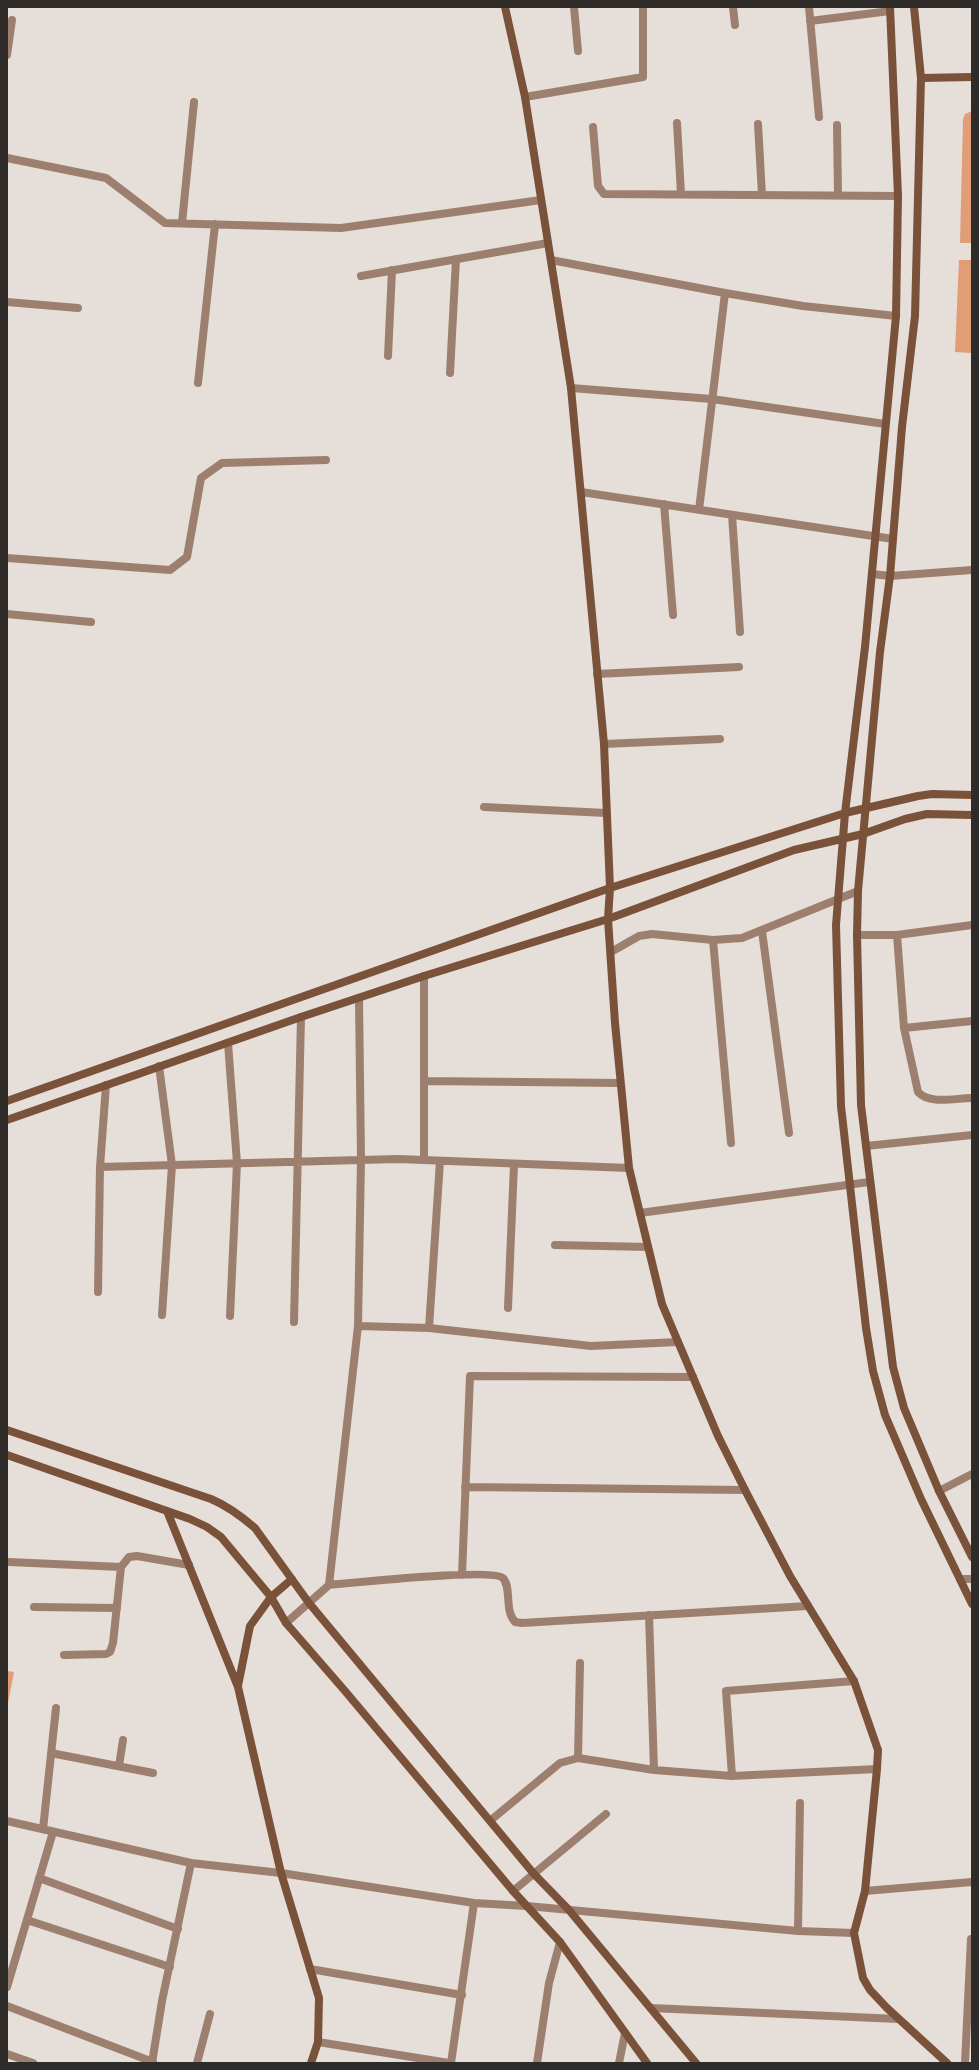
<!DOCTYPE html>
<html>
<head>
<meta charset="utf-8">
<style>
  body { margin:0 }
  #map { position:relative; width:979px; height:2070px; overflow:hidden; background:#e6ded9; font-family:Manrope,sans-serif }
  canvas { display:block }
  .frame { position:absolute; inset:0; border:8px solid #2e2b29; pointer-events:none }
</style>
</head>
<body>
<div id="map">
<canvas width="979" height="2070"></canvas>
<div class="frame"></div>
</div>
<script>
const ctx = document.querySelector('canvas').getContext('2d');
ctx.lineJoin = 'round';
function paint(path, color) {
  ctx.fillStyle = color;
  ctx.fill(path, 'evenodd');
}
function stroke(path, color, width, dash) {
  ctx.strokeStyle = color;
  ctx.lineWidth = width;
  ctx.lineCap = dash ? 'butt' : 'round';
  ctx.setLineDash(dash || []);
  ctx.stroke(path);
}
const building = new Path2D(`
  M 972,111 L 972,243 L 960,243 L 963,119 L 965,114 Z
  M 959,260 L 972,260 L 972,353 L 955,352 Z
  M 7,1671 L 14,1672 L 8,1703 L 7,1703 Z`);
const lane = new Path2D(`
  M 857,935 L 897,935 L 972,925
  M 897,935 L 904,1028 L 918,1092 C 930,1105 955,1098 972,1098
  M 904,1028 L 972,1021
  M 866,1146 L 972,1135`);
const street = new Path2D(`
  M 574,7 L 578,51
  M 733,7 L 735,25
  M 809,7 L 819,117
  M 810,21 L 890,11
  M 7,55 L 12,20
  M 525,97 L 643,77 L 643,7
  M 677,123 L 681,194
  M 758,124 L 762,195
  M 837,125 L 838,195
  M 593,127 L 598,186 L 604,194 L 898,196
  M 7,158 L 106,178 L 165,223 L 341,228 L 541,200
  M 182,223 L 194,102
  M 551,260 L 725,293 L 803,306 L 896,316
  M 361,276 L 548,243
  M 7,302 L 78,308
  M 388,356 L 392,270
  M 450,373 L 456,259
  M 198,383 L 215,224
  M 571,388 L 712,399 L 885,424
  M 581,492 L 893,539
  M 664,504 L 673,615
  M 699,510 L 725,293
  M 732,515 L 740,632
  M 7,558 L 170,570 L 187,557 L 201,478 L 222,463 L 326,460
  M 872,574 L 890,576 L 972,570
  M 7,614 L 91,622
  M 597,674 L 739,667
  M 604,744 L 720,739
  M 484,807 L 606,813
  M 762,931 L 789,1133
  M 713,940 L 731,1143
  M 611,952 L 639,936 L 652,934 L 713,940 L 742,938 L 858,891
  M 424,976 L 424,1160
  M 228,1043 L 237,1163 L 230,1316
  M 159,1066 L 172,1165 L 162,1315
  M 424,1081 L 620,1083
  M 100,1167 L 398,1159 L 629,1168
  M 640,1213 L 869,1182
  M 555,1245 L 648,1247
  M 98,1292 L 100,1167 L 106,1085
  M 508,1308 L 514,1164
  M 294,1322 L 301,1017
  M 358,1326 L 429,1328 L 591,1346 L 678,1342
  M 429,1328 L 440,1161
  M 465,1487 L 745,1490
  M 939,1491 L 972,1474
  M 9,1562 L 121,1567
  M 462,1575 L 470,1376 L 693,1377
  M 960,1579 L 972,1579
  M 329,1585 C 351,1583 493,1568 503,1578 C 512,1588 504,1610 515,1622 L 522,1623 L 808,1606
  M 34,1607 L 117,1608
  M 649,1615 L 654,1770
  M 286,1623 L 329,1585 L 358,1326 L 361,1160 L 359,998
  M 64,1655 L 106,1654 L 110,1652 L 113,1643 L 121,1567 L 129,1557 L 137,1556 L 189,1565
  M 854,1681 L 726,1691 L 732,1776 L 877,1769
  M 51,1753 L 153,1773
  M 578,1758 L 580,1663
  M 119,1766 L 123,1740
  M 491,1820 L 560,1763 L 578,1758 L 654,1770 L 732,1776
  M 7,1821 L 191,1863 L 281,1873 L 474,1903 L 527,1906 L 798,1931 L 854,1933
  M 43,1829 L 56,1708
  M 39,1878 L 178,1929
  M 513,1891 L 606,1814
  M 865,1891 L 972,1882
  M 27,1920 L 170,1967
  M 798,1931 L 800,1803
  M 310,1969 L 462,1995
  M 7,1987 L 53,1832
  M 7,2006 L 153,2062
  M 651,2008 L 898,2019
  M 318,2042 L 449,2063
  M 7,2054 L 33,2063
  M 152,2063 L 162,2001 L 191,1863
  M 197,2063 L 210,2014
  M 451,2063 L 474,1903
  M 537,2063 L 549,1983 L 560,1942
  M 619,2063 L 625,2033
  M 965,2063 L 971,1939`);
const secondary = new Path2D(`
  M 505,7 L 525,97 L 571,388 L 604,744 L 610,888 L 608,919 L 615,1023 L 629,1168 L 662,1304 L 718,1436 L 745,1490 L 790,1576 L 854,1681 L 878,1750 L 877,1769 L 865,1891 L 854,1933 L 863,1978 L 870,1990 L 887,2008 L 947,2063
  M 890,7 L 898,196 L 896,316 L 865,647 L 845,813 L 836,925 L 841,1106 L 866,1328 L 873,1371 L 885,1415 L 921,1499 L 972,1604
  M 914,7 L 921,78 L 915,316 L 902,427 L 890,576 L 880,652 L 858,891 L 857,935 L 861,1105 L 893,1367 L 904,1408 L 939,1491 L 972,1557
  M 921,78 L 972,77
  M 7,1101 L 610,888 L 845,813 L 918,796 L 932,794 L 972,795
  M 7,1120 L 301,1017 L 424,976 L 608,919 L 794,850 L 863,834 L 905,819 L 927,814 L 972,815
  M 7,1430 L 211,1499 C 228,1506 241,1516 255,1528 L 309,1603 L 534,1874 L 569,1910 L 696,2063
  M 7,1455 L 190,1519 L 207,1527 L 221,1537 L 271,1597 L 286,1623 L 345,1691 L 513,1891 L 560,1942 L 647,2063
  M 167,1511 L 238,1687 L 281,1873 L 319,1998 L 318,2042 L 311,2063
  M 238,1686 L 250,1626 L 271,1597 L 292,1579`);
paint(building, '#e19d75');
stroke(lane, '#9d7f6f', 8);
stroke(street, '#9d7f6f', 8);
stroke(secondary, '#7a5139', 8);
</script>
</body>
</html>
